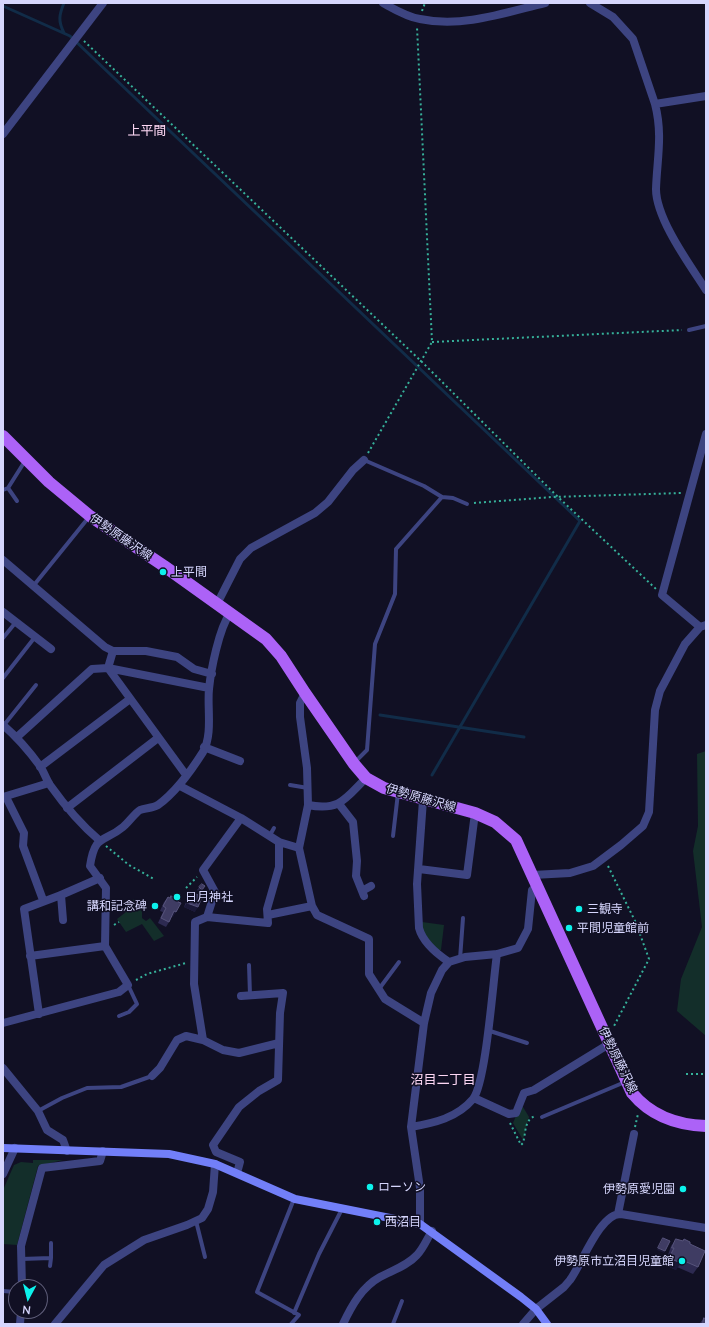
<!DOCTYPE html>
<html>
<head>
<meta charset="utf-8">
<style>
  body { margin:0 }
  #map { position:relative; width:709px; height:1327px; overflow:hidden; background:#111024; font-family:Lato,sans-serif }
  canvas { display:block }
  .frame { position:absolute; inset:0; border:4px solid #d6d6fd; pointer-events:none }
  .north { position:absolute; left:8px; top:1279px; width:40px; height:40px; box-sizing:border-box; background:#111024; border:1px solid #605f7b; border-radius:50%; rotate:187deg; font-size:11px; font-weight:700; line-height:16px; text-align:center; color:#d6d6fd }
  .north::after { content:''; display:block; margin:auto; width:14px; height:18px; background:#0cf2ec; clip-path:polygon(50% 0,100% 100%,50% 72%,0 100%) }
</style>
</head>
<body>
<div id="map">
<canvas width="709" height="1327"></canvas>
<div class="frame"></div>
<div class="north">N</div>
</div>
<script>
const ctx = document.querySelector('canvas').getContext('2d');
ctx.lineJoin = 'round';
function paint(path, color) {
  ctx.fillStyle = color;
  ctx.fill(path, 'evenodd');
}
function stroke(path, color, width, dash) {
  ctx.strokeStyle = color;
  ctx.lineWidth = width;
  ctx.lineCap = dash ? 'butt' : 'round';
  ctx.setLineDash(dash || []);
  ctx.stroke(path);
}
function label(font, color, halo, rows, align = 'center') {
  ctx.font = font + ' Lato,"Noto Sans JP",sans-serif';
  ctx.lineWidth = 3;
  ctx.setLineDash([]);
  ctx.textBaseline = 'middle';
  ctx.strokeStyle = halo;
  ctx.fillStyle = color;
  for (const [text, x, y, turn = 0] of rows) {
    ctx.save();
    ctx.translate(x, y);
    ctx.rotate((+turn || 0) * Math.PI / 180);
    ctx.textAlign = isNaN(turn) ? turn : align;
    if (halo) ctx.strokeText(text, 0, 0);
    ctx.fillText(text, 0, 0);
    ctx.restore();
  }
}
const green = new Path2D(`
  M 706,751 L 706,1036 L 677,1011 L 681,979 L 702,927 L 693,851 L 698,826 L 697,754 Z
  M 134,899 L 142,912 L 142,918 L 146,921 L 150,918 L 164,936 L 154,941 L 142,924 L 126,932 L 117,919 L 126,912 Z
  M 422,922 L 444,925 L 441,950 L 437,951 L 421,934 Z
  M 520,1106 L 523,1107 L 529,1117 L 523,1140 L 513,1123 Z
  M 33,1160 L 63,1160 L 38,1166 L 17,1245 L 3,1244 L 3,1190 L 14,1165 L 21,1162 L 33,1163 Z`);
const stream = new Path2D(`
  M 3,6 L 70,36 L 580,521 L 432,775
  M 64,33 C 58,21 59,15 64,3
  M 380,715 L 524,737`);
const path = new Path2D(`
  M 422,11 L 425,3
  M 84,41 L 422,362 L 558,497 L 656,589
  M 432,342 L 682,330
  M 368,453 L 432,342 L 417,27
  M 474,503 L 552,497 L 681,493
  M 106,846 L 129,865 L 154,879
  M 608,866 L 636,923 L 649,959 L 614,1026
  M 186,888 L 197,877
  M 114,925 L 119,922
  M 136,980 L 147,974 L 186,963
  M 686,1074 L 706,1074
  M 510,1123 L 521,1145 L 523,1143 C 526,1133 524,1120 535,1116
  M 635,1127 L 638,1114`);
const lane = new Path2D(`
  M 689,330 L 706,326
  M 8,488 L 17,501
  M 3,490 L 8,488 L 25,461
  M 442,497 L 453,498 L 467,504
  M 34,585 L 89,517
  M 3,638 L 16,622
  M 3,678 L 35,637
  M 4,725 L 36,685
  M 355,762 L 367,750 L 375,644 L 395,594 L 396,549 L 442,497 L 424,486 L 364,460
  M 290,785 L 308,788
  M 270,835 L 274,828
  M 393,836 L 398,793
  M 460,959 L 463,918
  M 249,965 L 250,995
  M 379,989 L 399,962
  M 119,1016 L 129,1012 L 137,1004 L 128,985
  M 487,1030 L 527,1043
  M 38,1111 L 62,1098 L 87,1088 L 121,1087 L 152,1076
  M 542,1117 L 625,1082
  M 196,1221 L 205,1257
  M 21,1259 L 51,1258 L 51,1243
  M 50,1266 L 51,1258
  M 3,1291 L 16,1292
  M 294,1313 L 319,1254 L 342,1209
  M 291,1324 L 299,1315 L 257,1292 L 294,1199
  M 393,1324 L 402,1301`);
const street = new Path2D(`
  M 383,3 C 394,9 407,17 420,19 C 462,28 504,13 545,3
  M 590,3 L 613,17 L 633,39 L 655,104 L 706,96
  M 655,104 C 663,135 657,159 656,189 C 656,219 690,265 706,290
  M 3,134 L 103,3
  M 3,560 L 105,647 L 113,651 L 108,668 L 186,775
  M 217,604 L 240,559 L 251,548 L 315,513 L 328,502 L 353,470 L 364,460
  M 3,612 L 51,649
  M 700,627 L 662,595 L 706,434
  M 113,651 L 146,651 L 177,657 L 194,669 L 212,674
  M 3,725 C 17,737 29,751 40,766 C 44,772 46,779 50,785 C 65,806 80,824 99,840
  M 17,737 L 92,669 L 108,668 L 209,688
  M 204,747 L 240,761
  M 40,767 L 130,699
  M 180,786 L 241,818 L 279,842 L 299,848 L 312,906 L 317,915 L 369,939 L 369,974 L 385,999 L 424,1023
  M 3,797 L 49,783
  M 6,797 L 24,833 L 23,846 L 43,900
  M 339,804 L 353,822 L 357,861 L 356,876 L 364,896
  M 308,805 C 340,811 345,799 366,778
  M 67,808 L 158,738
  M 241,818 L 203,870 L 215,892 L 207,917 L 268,923 L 267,909 L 279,867 L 279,842
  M 299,848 L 308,805 L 307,768 L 300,717 L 300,703 L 305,693
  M 419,869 L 467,875 L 475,813
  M 533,875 L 570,873 L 593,866 L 621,845 L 643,826 L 649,812 L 655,710 L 660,691 L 685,644 L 700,627 L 706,625
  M 362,891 L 371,886
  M 61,895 L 63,920
  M 268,915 L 312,906
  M 207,917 L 195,922 L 194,984 L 203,1040 L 223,1050 L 239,1053 L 279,1043
  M 30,956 L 105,946
  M 449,962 L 465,957 L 497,954 L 518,948 L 528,929 L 532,890 L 537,886
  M 39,1014 L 24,909 L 61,895 L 100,878
  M 3,1023 L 119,992 L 128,985 L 105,946 L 106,888 L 90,866 C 95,833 104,843 123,827 C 128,823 136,812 140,810 C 146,808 153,808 158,805 C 176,792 191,771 203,752 C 213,734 207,708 209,689 C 211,669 219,629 230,613
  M 3,1068 L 38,1111 L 47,1130 L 63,1140 L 67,1151
  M 152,1076 L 160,1068 L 177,1040 L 186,1036 L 203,1040
  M 474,1098 L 509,1114 L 516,1113 L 524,1093 L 534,1090 L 609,1044
  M 411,1127 C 434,1123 457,1118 473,1099 C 486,1083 493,981 497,954
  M 237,1173 L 240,1162 L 216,1152 L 213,1145 L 239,1107 L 259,1091 L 278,1080 L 280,1013 L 283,993 L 241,996
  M 3,1174 L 15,1148
  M 618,1214 L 634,1134
  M 420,1224 L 420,1188 L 411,1127 L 424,1023 L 431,993 L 442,970 L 449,962 C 437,954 423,943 419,928 L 417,884 L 423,800
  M 22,1287 L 21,1246 L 42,1168 L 100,1161 L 103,1151
  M 20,1324 L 21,1311
  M 55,1324 L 104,1265 L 144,1240 L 187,1225 L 202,1218 L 208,1209 L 213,1192 L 215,1164
  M 343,1324 C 352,1305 362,1287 380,1277 C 393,1270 407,1266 417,1255 C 423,1249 427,1239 432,1231
  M 523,1324 L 536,1309 L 564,1287 L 570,1280 C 582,1264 600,1213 621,1214 L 706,1228`);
const secondary = new Path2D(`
  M 3,1148 L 169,1154 L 215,1164 L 295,1199 L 420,1224 L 521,1297 L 536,1309 L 547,1324`);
const primary = new Path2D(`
  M 3,436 L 49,482 L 90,516 L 164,566 L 266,639 L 281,656 L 305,693 L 354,764 L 366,778 L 384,788 L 475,813 L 495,822 L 516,840 L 632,1093 C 651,1116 676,1125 706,1126`);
const wall = new Path2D(`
  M 202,884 L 205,886 L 200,892 L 197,890 Z
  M 192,892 L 195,912 L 184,907 L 188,897 Z
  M 171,896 L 173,917 L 172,916 L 169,922 L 166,927 L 158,923 L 163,912 L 160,911 L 164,902 L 168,897 L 170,898 Z
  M 676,1239 L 683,1241 L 684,1239 L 690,1244 L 698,1267 L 693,1274 L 677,1267 L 676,1270 L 665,1265 L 669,1255 L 668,1255 L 671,1246 Z
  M 704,1318 L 706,1324 L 700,1324 L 700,1323 Z`);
const shadedWall = new Path2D(`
  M 187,903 L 198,907 L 195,912 L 184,907 Z
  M 174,911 L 176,912 L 173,917 L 171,916 Z
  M 658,1248 L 665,1251 L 664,1253 L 657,1250 Z
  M 669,1258 L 681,1263 L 676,1270 L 665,1265 Z`);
const building = new Path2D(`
  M 202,884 L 205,886 L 202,890 L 199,887 Z
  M 192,892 L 202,897 L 198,907 L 187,903 Z
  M 171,896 L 179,899 L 178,902 L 181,903 L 176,912 L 174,911 L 169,922 L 161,918 L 166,908 L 163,906 L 168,897 L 170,898 Z
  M 663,1238 L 670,1241 L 665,1251 L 658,1248 Z
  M 676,1239 L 683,1241 L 684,1239 L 690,1242 L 690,1244 L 705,1251 L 698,1267 L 682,1260 L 681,1263 L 669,1258 L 674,1248 L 672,1248 Z
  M 704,1318 L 706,1319 L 706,1324 L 703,1324 Z`);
const markers = [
  [163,572,4,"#0cf2ec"],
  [177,897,4,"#0cf2ec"],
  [155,906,4,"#0cf2ec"],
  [579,909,4,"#0cf2ec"],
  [569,928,4,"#0cf2ec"],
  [370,1187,4,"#0cf2ec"],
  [683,1189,4,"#0cf2ec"],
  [377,1222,4,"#0cf2ec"],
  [682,1261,4,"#0cf2ec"]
];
const streetNames = [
  ["伊勢原藤沢線",121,537,34],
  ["伊勢原藤沢線",421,798,16],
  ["伊勢原藤沢線",618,1060,64]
];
const poiNames = [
  ["上平間",171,572],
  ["日月神社",185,897],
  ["講和記念碑",147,906,"right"],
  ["三観寺",587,909],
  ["平間児童館前",577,928],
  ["ローソン",378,1187],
  ["伊勢原愛児園",675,1189,"right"],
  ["西沼目",385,1222],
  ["伊勢原市立沼目児童館",674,1261,"right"]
];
const neighbourhoodNames = [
  ["上平間",147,131],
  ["沼目二丁目",443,1080]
];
paint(green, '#132e2a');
stroke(stream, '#112c48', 3);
stroke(path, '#36b19a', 2, [2, 3]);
stroke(lane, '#3d4481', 4);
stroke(street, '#3d4481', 8);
stroke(secondary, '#727ff8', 8);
stroke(primary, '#ac62f7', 12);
paint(wall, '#2d2a51');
paint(shadedWall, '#1a1837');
paint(building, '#3f3c63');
stroke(building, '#57547c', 1);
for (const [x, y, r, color] of markers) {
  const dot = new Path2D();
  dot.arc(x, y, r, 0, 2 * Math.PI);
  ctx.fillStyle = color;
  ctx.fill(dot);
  stroke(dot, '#111024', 1.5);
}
label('12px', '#d6d6fd', '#111024', streetNames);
label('12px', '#d6d6fd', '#111024', poiNames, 'left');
label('13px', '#fdd7f4', '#111024', neighbourhoodNames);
</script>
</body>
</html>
